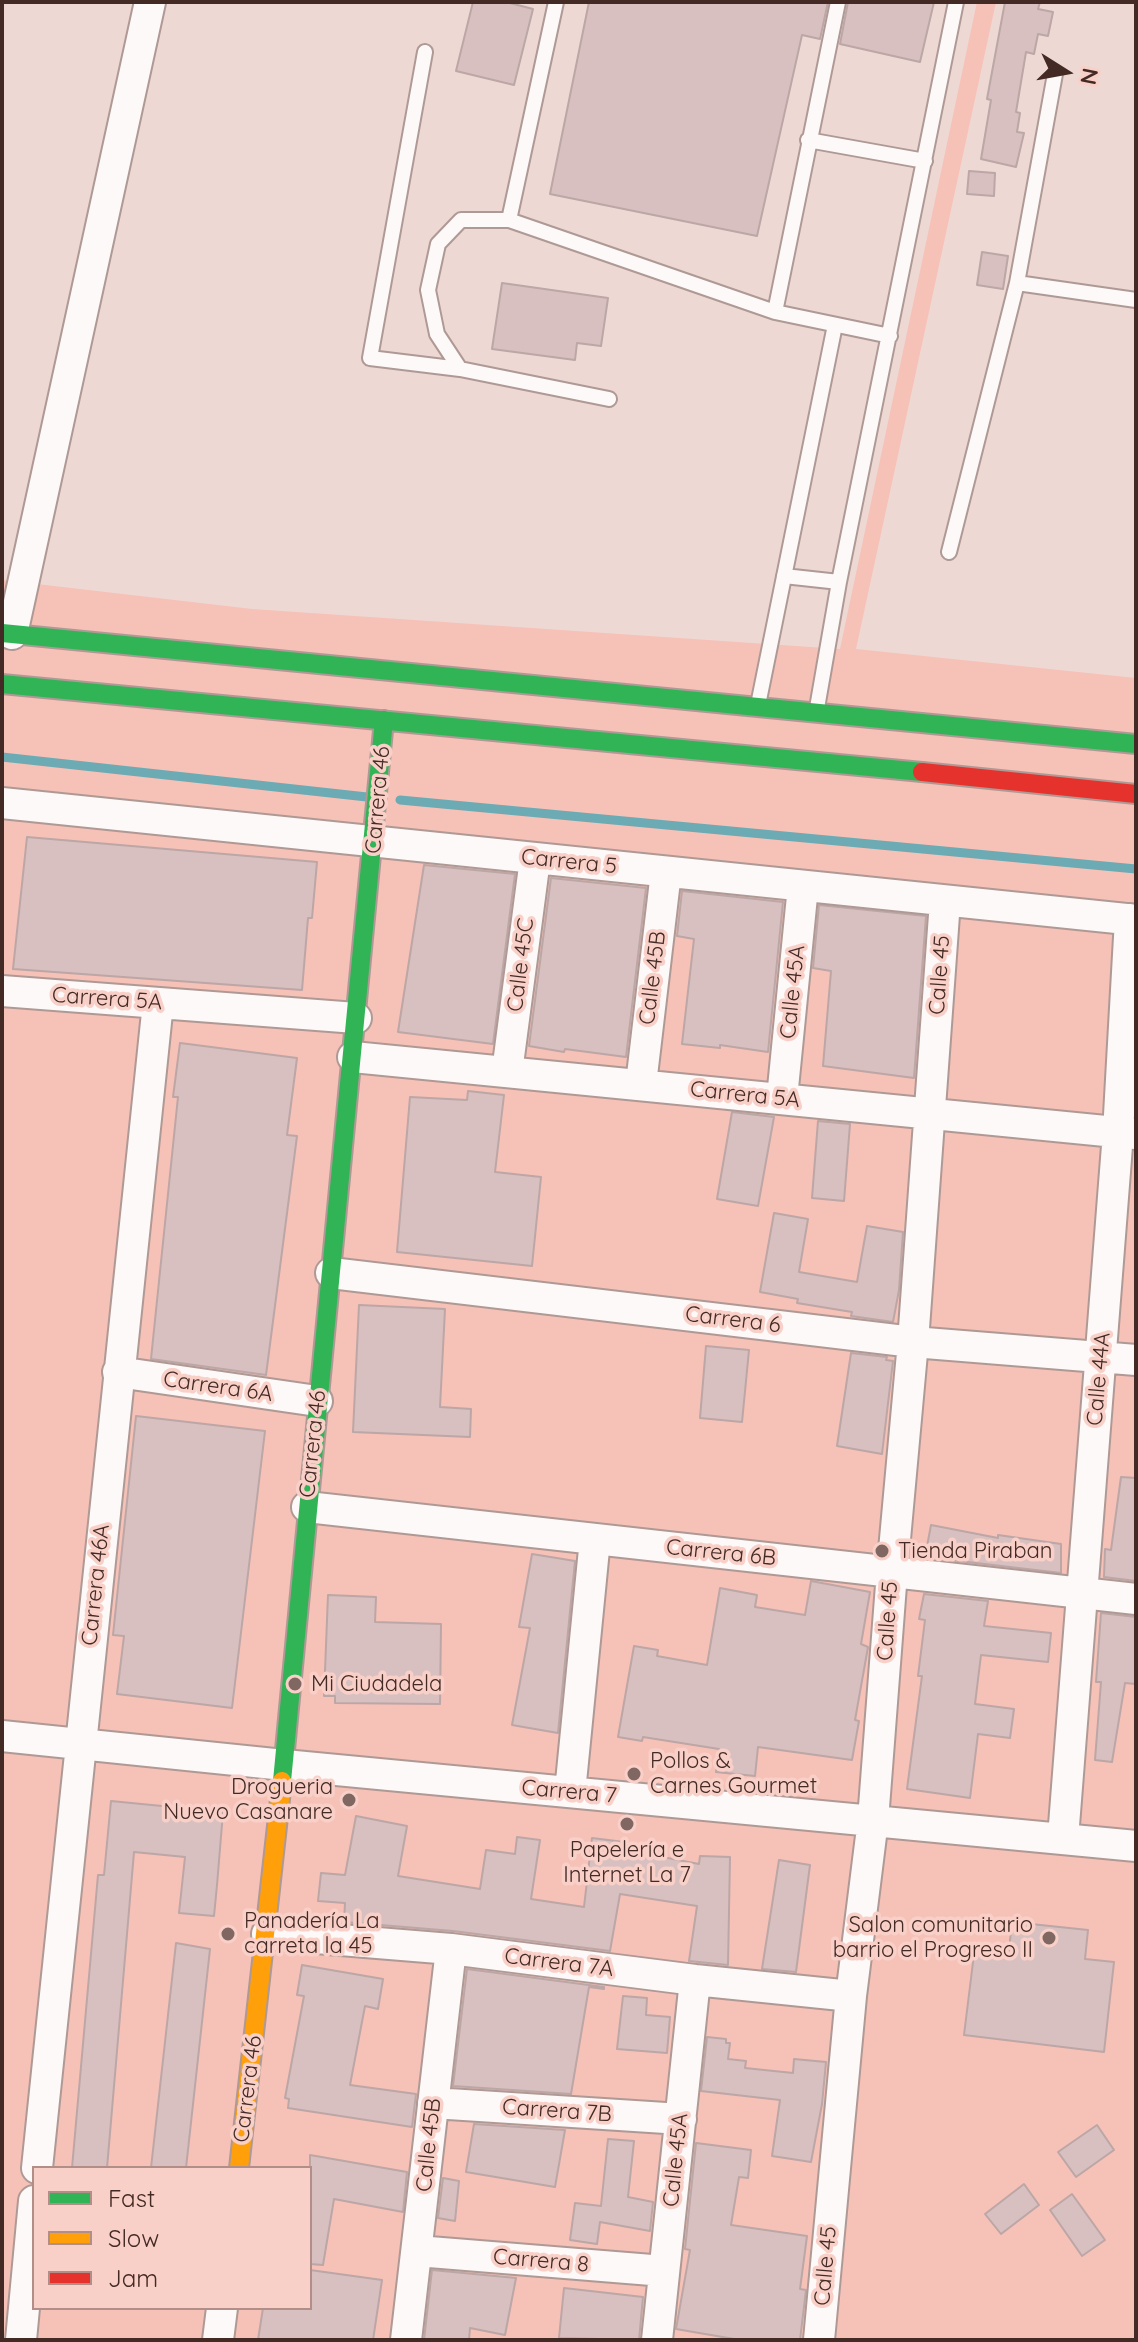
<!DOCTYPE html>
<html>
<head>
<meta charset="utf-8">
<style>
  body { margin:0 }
  #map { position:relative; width:1138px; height:2342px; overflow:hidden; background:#eed8d3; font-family:Quicksand,sans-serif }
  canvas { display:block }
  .frame { position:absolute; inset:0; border:4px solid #442a25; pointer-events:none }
  .legend { position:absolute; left:32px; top:2166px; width:280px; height:144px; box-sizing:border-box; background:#f9d0c8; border:2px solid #b18e87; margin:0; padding:10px 14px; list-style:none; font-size:24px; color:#442a25 }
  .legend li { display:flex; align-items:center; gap:16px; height:40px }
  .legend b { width:40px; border:2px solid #b18e87 }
  .north { position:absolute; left:1026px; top:32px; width:80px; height:80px; -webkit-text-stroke:6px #f9d0c8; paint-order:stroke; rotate:101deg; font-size:22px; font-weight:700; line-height:32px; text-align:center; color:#442a25 }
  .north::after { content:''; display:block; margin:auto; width:28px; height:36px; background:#442a25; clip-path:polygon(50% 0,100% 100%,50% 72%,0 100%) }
</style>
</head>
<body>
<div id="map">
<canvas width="1138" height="2342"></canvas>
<div class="frame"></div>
<ul class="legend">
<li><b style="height:10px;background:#30b455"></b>Fast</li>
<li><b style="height:10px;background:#ff9f0a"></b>Slow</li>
<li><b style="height:10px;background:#e5322d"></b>Jam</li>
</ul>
<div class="north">N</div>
</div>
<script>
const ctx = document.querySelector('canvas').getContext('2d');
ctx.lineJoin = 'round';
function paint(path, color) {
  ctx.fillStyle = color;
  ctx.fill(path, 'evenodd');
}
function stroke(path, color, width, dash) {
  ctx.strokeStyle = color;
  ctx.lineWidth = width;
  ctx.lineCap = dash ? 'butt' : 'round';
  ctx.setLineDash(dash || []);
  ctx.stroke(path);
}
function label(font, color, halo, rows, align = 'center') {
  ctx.font = font + ' Quicksand,sans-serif';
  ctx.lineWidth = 7;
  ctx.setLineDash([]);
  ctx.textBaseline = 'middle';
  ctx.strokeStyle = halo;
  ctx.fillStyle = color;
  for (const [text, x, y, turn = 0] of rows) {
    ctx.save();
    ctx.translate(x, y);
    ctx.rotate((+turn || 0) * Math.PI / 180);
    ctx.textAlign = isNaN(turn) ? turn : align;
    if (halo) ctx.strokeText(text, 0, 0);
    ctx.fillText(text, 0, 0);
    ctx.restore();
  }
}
const green = new Path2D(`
  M 977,2 L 996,2 L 856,649 L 1136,678 L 1136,2340 L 2,2340 L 2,580 L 252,609 L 840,649 ZM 34,2168 L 310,2168 L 310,2308 L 34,2308 Z`);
const stream = new Path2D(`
  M 2,757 L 367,797
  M 400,800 L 1136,869`);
const building = new Path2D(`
  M 473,2 L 506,2 L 533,9 L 514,85 L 456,71 Z
  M 589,2 L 828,2 L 820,39 L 802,35 L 757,236 L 550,194 Z
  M 848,2 L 934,2 L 920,62 L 840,44 Z
  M 1005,2 L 1040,2 L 1038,9 L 1053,12 L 1048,36 L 1038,34 L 1034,54 L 1026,52 L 1016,112 L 1020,113 L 1017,132 L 1024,133 L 1016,167 L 981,159 L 991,100 L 987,99 Z
  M 969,171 L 995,173 L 994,196 L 967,194 Z
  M 982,252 L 1008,256 L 1003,289 L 977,285 Z
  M 502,283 L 608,298 L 601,346 L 577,343 L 575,360 L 492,349 Z
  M 27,837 L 317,862 L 312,918 L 308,918 L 302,990 L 13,969 Z
  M 424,865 L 515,874 L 493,1044 L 398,1032 Z
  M 551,878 L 646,888 L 626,1057 L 565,1049 L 564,1052 L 529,1046 Z
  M 682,891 L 783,902 L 768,1052 L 720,1045 L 720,1048 L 682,1044 L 694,939 L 677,936 Z
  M 819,905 L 926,916 L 914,1078 L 823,1066 L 831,971 L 813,968 Z
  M 180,1043 L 297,1058 L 287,1135 L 297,1136 L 266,1375 L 151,1359 L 178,1097 L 173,1097 Z
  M 468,1091 L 504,1095 L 495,1172 L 541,1177 L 532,1266 L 397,1252 L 410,1097 L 467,1100 Z
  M 732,1112 L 774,1117 L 758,1206 L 717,1199 Z
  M 818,1121 L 850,1124 L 844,1201 L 812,1198 Z
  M 774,1213 L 808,1219 L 799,1272 L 857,1282 L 867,1226 L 903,1232 L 899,1290 L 893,1322 L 851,1316 L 852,1312 L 797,1303 L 798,1299 L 760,1292 Z
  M 359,1305 L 445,1309 L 440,1407 L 471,1409 L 470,1437 L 353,1432 Z
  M 706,1346 L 749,1350 L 742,1422 L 700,1418 Z
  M 851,1353 L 887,1357 L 886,1360 L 893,1361 L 882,1454 L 837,1446 Z
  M 136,1416 L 265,1431 L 232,1708 L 117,1694 L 124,1636 L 113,1635 Z
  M 1121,1477 L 1136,1478 L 1136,1581 L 1104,1577 L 1105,1549 L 1111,1550 Z
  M 931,1525 L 998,1538 L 998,1535 L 1061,1544 L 1061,1573 L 925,1557 Z
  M 532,1554 L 575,1561 L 558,1733 L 512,1725 L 530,1628 L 519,1627 Z
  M 811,1581 L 870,1592 L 861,1644 L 868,1647 L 855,1720 L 859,1721 L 852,1760 L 758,1747 L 755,1776 L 716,1772 L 719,1749 L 643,1737 L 642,1741 L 618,1737 L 634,1646 L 658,1650 L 657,1656 L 707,1665 L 720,1588 L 757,1595 L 755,1607 L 805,1615 Z
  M 924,1594 L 988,1601 L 984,1626 L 1051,1633 L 1048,1662 L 981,1655 L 975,1704 L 1014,1709 L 1010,1738 L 978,1734 L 970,1798 L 907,1789 L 922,1676 L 918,1676 L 925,1620 L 919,1619 Z
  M 328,1595 L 376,1597 L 375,1622 L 441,1624 L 440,1704 L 335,1703 L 335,1696 L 324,1696 Z
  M 1101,1613 L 1136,1617 L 1136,1684 L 1125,1683 L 1112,1762 L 1095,1760 L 1101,1682 L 1096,1682 Z
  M 111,1801 L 223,1812 L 217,1885 L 214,1916 L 179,1913 L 185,1857 L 134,1852 L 107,2168 L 72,2168 L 98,1875 L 104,1875 Z
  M 356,1816 L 407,1826 L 398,1876 L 480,1889 L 486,1850 L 515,1854 L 517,1837 L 540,1840 L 531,1899 L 584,1907 L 592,1838 L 624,1842 L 624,1846 L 647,1850 L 647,1854 L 699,1864 L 700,1856 L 730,1857 L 728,1965 L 689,1961 L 697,1906 L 620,1894 L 610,1951 L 453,1931 L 344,1922 L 345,1903 L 318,1901 L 321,1873 L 345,1875 Z
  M 779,1860 L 810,1865 L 796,1972 L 762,1969 Z
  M 1012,1922 L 1088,1930 L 1085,1959 L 1114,1962 L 1104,2052 L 964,2035 L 975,1946 L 1009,1950 Z
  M 176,1943 L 210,1949 L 186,2168 L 151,2168 Z
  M 302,1965 L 383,1979 L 378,2009 L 365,2006 L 350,2085 L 416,2094 L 412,2127 L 288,2108 L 289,2099 L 285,2098 L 304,1996 L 297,1995 Z
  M 467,1969 L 604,1987 L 604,1989 L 589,1987 L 571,2094 L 453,2086 Z
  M 623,1996 L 647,1998 L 646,2015 L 670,2017 L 667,2053 L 617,2049 Z
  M 707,2037 L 726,2039 L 726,2043 L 730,2043 L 728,2059 L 746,2061 L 745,2068 L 793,2073 L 794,2059 L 826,2062 L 822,2104 L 811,2162 L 772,2156 L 780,2100 L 701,2091 Z
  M 474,2124 L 565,2130 L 555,2187 L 466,2172 Z
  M 1097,2125 L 1114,2150 L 1076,2177 L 1058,2152 Z
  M 608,2139 L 634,2141 L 628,2197 L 653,2202 L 650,2231 L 600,2222 L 597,2244 L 570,2240 L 575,2203 L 601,2206 Z
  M 696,2143 L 751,2150 L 748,2178 L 739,2177 L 731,2225 L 807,2236 L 800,2289 L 806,2290 L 800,2340 L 740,2340 L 676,2329 L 690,2250 L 685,2249 Z
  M 310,2155 L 407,2172 L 403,2212 L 334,2199 L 323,2265 L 310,2264 Z
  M 443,2178 L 459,2181 L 455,2221 L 438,2218 Z
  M 1024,2184 L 1039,2205 L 1001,2234 L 985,2214 Z
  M 1072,2194 L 1105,2240 L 1082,2256 L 1050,2210 Z
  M 310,2270 L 382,2280 L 373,2340 L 258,2340 L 263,2308 L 310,2308 Z
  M 432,2270 L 516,2278 L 505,2335 L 470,2328 L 469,2340 L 424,2340 Z
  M 564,2288 L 643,2297 L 639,2340 L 559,2338 Z`);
const lane = new Path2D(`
  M 425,52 L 370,358 L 460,369 L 437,334 L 428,290 L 438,244 L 461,220 L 509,220 L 775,312 L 890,336
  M 1055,74 L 1017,283 L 1136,300
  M 808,140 L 925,161
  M 509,220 L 556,2
  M 775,312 L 838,2
  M 460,369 L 609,399
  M 949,552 L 1017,283
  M 784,576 L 839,582
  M 758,705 L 835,325
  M 817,708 L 839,582 L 956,2`);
const street = new Path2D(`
  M 12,634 L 150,2
  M 2,803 L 1136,920
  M 2,991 L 356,1018
  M 353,1057 L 1136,1134
  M 507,1072 L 535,859
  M 641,1084 L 666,872
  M 782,1098 L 803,886
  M 331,1273 L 913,1342 L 1136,1360
  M 118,1372 L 317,1401
  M 307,1507 L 1136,1599
  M 2,1736 L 284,1765 L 1136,1846
  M 570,1792 L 595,1539
  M 1063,1838 L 1118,1133 L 1130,919
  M 267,1934 L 451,1949 L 695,1980 L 851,1996
  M 433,2103 L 681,2119
  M 37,2168 L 158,1003
  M 417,2251 L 664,2271
  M 21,2340 L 34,2201
  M 218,2340 L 222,2308
  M 406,2340 L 451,1949
  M 657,2340 L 695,1980
  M 819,2340 L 851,1996 L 873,1820 L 892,1572 L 913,1342 L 945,901`);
const fast = new Path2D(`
  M 2,633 L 1136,744
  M 2,684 L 922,772
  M 282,1781 L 384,720`);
const slow = new Path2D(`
  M 239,2168 L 282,1781`);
const jam = new Path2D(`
  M 922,772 L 1136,794`);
const markers = [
  [882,1551,8,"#806762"],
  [295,1684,8,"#806762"],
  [634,1774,8,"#806762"],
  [349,1800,8,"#806762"],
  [627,1824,8,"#806762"],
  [228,1934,8,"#806762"],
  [1049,1938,8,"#806762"]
];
const streetNames = [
  ["Carrera 46",378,800,-85],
  ["Carrera 5",569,862,6],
  ["Calle 45C",521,965,-83],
  ["Calle 45",940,975,-86],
  ["Calle 45B",653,978,-83],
  ["Calle 45A",793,992,-84],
  ["Carrera 5A",107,999,4],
  ["Carrera 5A",745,1095,6],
  ["Carrera 6",733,1320,7],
  ["Calle 44A",1099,1379,-85],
  ["Carrera 6A",218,1387,8],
  ["Carrera 46",313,1444,-84],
  ["Carrera 6B",721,1553,6],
  ["Carrera 46A",96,1585,-84],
  ["Calle 45",888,1621,-86],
  ["Carrera 7",569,1792,5],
  ["Carrera 7A",559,1963,7],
  ["Carrera 46",248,2089,-83],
  ["Carrera 7B",557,2111,4],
  ["Calle 45B",429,2145,-84],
  ["Calle 45A",676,2160,-84],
  ["Carrera 8",541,2261,5],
  ["Calle 45",826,2266,-85]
];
const poiNames = [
  ["Tienda Piraban",898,1551],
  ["Mi Ciudadela",311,1684],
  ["Pollos &",650,1761],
  ["Carnes Gourmet",650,1786],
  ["Drogueria",333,1787,"right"],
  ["Nuevo Casanare",333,1812,"right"],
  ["Papelería e",627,1850,"center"],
  ["Internet La 7",627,1875,"center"],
  ["Panadería La",244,1921],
  ["carreta la 45",244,1946],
  ["Salon comunitario",1033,1925,"right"],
  ["barrio el Progreso II",1033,1950,"right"]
];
paint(green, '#f6c1b7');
stroke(stream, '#6caab4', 9);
paint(building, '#d9c0c0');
stroke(building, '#bca6a6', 2);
stroke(lane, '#af9995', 18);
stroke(street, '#af9995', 34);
stroke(fast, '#af9995', 22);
stroke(slow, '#af9995', 22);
stroke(jam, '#af9995', 22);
stroke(lane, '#fcf9f8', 14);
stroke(street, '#fcf9f8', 30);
stroke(fast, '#30b455', 18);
stroke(slow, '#ff9f0a', 18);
stroke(jam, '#e5322d', 18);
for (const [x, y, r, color] of markers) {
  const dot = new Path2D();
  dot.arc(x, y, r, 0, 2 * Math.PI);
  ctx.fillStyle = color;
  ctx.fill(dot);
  stroke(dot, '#f9d0c8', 3);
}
label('22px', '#442a25', '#f9d0c8', streetNames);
label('22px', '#442a25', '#f9d0c8', poiNames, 'left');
</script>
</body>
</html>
